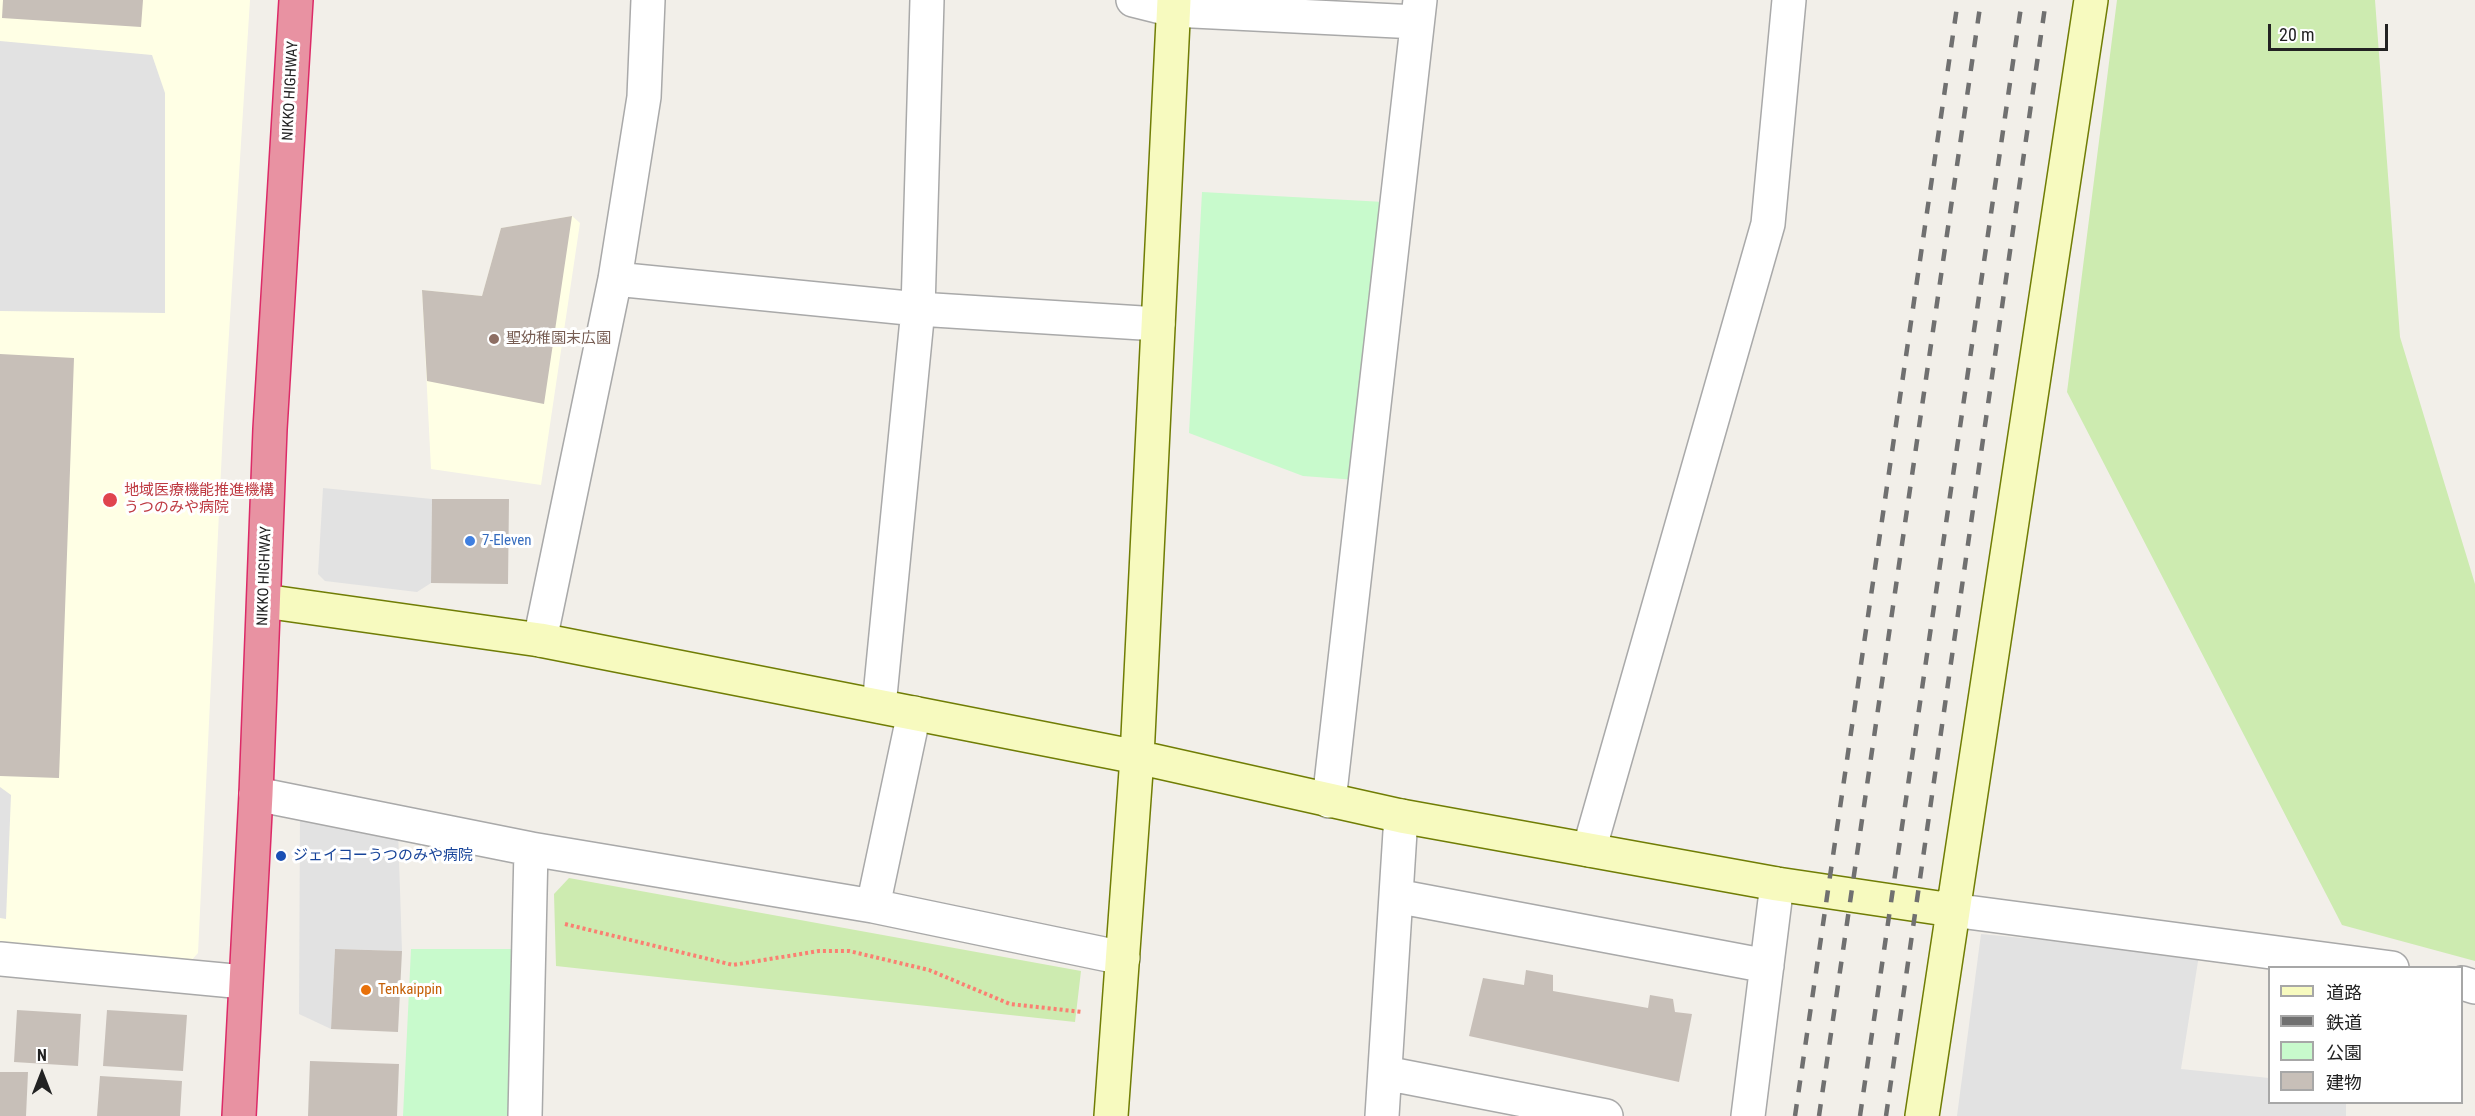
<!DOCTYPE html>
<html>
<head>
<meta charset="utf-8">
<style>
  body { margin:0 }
  #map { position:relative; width:2475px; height:1116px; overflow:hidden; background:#f2efe9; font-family:"Roboto Condensed","Noto Sans JP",sans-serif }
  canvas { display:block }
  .legend { position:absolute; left:2268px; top:966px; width:195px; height:138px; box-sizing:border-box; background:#fff; border:2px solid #a7a7a7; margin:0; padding:8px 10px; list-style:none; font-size:18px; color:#222 }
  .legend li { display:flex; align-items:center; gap:12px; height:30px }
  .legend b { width:30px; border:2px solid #a7a7a7 }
  .north { position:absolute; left:12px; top:1044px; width:60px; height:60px; -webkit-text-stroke:4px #fff; paint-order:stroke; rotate:0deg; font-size:16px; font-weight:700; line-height:24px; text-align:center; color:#222 }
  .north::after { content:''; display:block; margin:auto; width:21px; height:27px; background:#222; clip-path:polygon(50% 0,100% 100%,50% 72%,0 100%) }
  .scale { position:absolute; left:2268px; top:24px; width:120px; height:27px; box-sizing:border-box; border:3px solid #222; border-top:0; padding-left:8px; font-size:18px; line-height:21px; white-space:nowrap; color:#222; -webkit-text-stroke:4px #fff; paint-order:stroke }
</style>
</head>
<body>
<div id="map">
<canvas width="2475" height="1116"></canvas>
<ul class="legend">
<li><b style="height:8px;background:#f7fabf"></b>道路</li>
<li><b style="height:8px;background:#707070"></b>鉄道</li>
<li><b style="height:16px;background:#c8facc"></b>公園</li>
<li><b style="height:16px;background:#c7bfb8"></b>建物</li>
</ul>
<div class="north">N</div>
<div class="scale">20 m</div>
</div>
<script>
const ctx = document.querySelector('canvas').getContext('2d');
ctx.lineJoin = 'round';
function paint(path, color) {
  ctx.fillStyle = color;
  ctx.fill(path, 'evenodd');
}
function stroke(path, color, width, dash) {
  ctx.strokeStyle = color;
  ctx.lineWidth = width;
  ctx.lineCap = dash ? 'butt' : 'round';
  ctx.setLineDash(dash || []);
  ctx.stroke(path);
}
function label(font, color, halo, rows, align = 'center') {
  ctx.font = font + ' "Roboto Condensed","Noto Sans JP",sans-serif';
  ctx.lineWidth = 6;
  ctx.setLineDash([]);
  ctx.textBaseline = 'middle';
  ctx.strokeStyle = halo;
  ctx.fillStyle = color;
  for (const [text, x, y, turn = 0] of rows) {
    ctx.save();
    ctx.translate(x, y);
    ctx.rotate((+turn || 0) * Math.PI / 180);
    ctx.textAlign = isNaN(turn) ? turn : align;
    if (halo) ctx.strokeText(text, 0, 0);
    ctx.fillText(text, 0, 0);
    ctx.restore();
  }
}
const education = new Path2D(`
  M 0,0 L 250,0 L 223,429 L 198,953 L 189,963 L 0,941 Z
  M 572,216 L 580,223 L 541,485 L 431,469 L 422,290 L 482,296 L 501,228 Z`);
const grass = new Path2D(`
  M 2117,0 L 2375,0 L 2400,337 L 2475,584 L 2475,961 L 2342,925 L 2067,392 Z
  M 569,878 L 1081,971 L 1075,1022 L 556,966 L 554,894 Z`);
const park = new Path2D(`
  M 1202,192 L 1384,202 L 1356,480 L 1303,476 L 1189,433 Z
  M 411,949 L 513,949 L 512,1116 L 403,1116 Z`);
const parking = new Path2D(`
  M 0,41 L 152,55 L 165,93 L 165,313 L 0,311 Z
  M 323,488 L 432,499 L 431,583 L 417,592 L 325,581 L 318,574 Z
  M 0,787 L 11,795 L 6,919 L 0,918 Z
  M 300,810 L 398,829 L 402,951 L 335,949 L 331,1029 L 299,1014 Z
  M 1981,934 L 2199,955 L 2181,1069 L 2269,1078 L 2270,1102 L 2346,1103 L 2346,1116 L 1957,1116 Z`);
const building = new Path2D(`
  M 3,0 L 143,0 L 141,27 L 2,18 Z
  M 572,216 L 544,404 L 427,381 L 422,290 L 482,296 L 501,228 Z
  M 0,354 L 74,358 L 59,778 L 0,776 Z
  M 432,499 L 509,499 L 508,584 L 431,583 Z
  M 335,949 L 402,951 L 398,1032 L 331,1029 Z
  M 1526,970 L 1553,975 L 1553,991 L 1648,1008 L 1650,995 L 1673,999 L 1675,1012 L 1692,1014 L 1679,1082 L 1469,1036 L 1483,978 L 1524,985 Z
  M 17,1010 L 81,1014 L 78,1066 L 14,1062 Z
  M 107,1010 L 187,1015 L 183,1071 L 103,1066 Z
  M 310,1061 L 399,1064 L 397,1116 L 308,1116 Z
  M 0,1072 L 28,1072 L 26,1116 L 0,1116 Z
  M 100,1076 L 182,1081 L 180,1116 L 97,1116 Z`);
const path = new Path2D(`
  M 565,924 L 733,965 L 819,951 L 849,951 L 929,970 L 1010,1004 L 1082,1012`);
const street = new Path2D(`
  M 1133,0 L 1173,10 L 1417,22
  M 615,279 L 918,309 L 1158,324
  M 540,640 L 615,279 L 644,97 L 648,0
  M 879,706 L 918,309 L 927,0
  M 256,794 L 531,849
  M 1329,801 L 1420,0
  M 1589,850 L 1768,224 L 1789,0
  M 1396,896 L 1767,966
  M 873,906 L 914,713
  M 1952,910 L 2392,968
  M 0,959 L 244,982
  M 2462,983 L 2475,987
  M 1385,1073 L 1606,1116
  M 525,1116 L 531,849 L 873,906 L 1123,958
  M 1382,1116 L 1401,816
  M 1748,1116 L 1777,884`);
const secondary = new Path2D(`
  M 264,601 L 540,640 L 1137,757 L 1401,816 L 1777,884 L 1952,910
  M 1111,1116 L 1137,757 L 1174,0
  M 1922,1116 L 2091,0`);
const highway = new Path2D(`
  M 239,1116 L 256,794 L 270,429 L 296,0`);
const rail = new Path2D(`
  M 1795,1116 L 1958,0
  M 1819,1116 L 1981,0
  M 1860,1116 L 2022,0
  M 1886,1116 L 2046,0`);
const markers = [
  [494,339,6,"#8d6e63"],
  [110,500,8,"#e0444e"],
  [470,541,6,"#3f7fe0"],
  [281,856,6,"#1a4fb4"],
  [366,990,6,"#e8710a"]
];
const streetNames = [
  ["NIKKO HIGHWAY",291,91,-87],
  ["NIKKO HIGHWAY",265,576,-88]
];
const educationNames = [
  ["聖幼稚園末広園",506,339]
];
const healthNames = [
  ["地域医療機能推進機構",124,491],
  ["うつのみや病院",124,508]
];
const shopNames = [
  ["7-Eleven",482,541]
];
const transitNames = [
  ["ジェイコーうつのみや病院",293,856]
];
const foodNames = [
  ["Tenkaippin",378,990]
];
paint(education, '#ffffe5');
paint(grass, '#cdebb0');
paint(park, '#c8facc');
paint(parking, '#e2e2e2');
paint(building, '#c7bfb8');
stroke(street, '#a9a9a9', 36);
stroke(secondary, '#707d05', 36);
stroke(highway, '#dc2a67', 36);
stroke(path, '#fa8072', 4, [3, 3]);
stroke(street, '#fff', 33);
stroke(secondary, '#f7fabf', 33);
stroke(highway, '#e892a2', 33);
stroke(rail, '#707070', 4.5, [12, 12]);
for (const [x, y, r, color] of markers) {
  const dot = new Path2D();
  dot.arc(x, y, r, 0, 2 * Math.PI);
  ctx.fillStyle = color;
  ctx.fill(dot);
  stroke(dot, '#fff', 2);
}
label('15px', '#222', '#fff', streetNames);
label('15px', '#785e54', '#fff', educationNames, 'left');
label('15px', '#be3a42', '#fff', healthNames, 'left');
label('15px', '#366cbe', '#fff', shopNames, 'left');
label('15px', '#164399', '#fff', transitNames, 'left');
label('15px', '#c56008', '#fff', foodNames, 'left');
</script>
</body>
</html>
